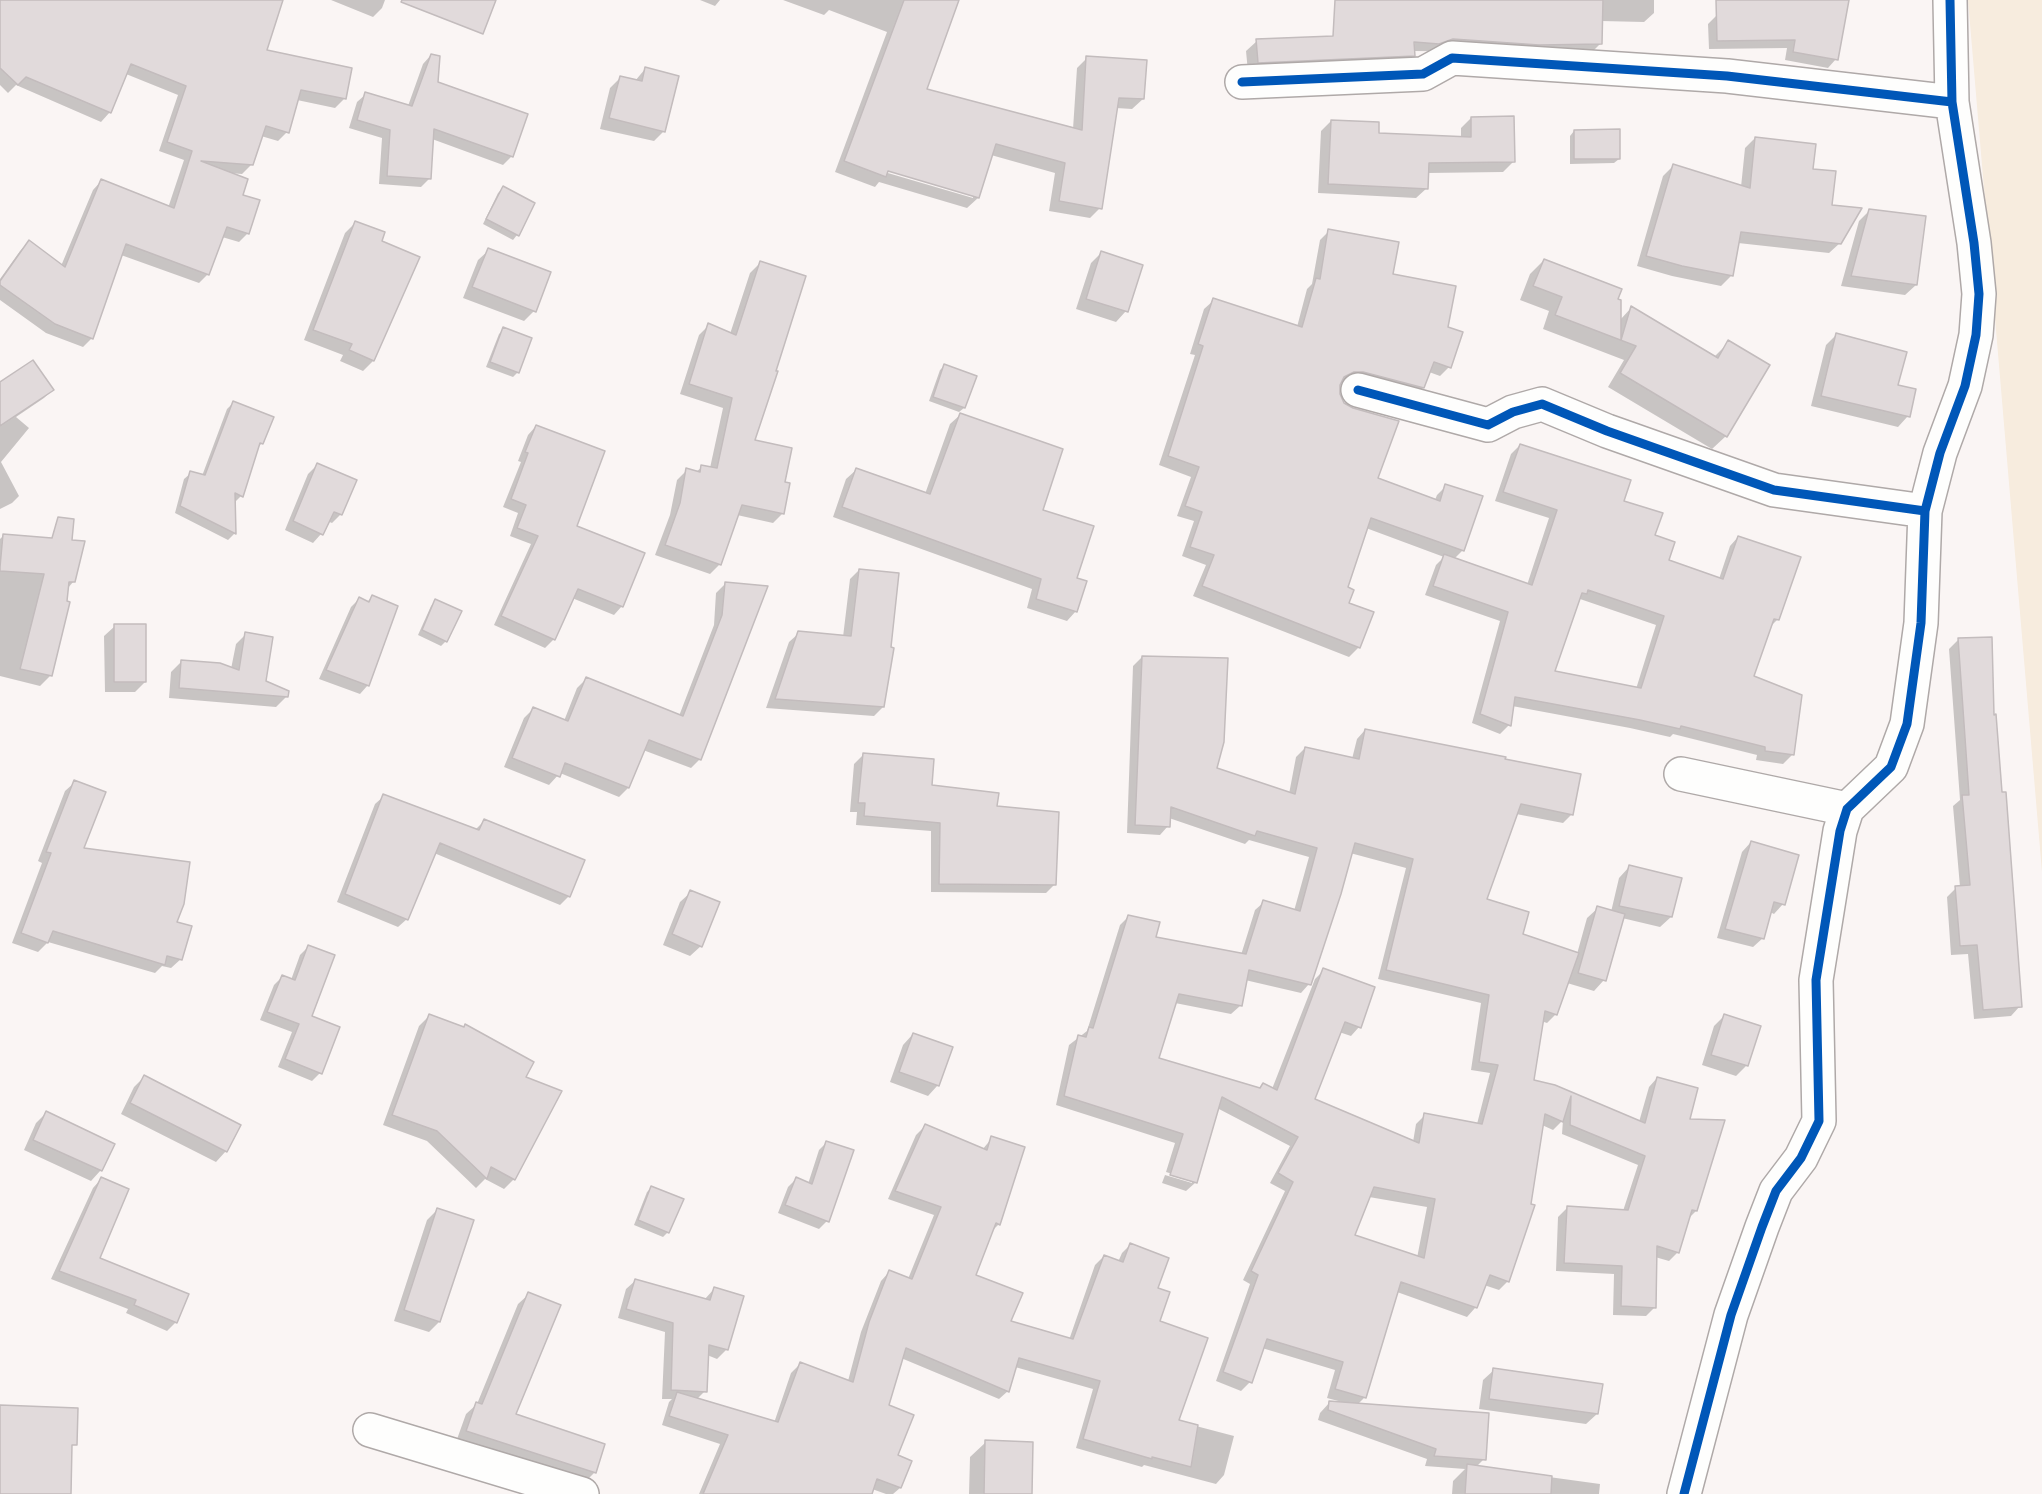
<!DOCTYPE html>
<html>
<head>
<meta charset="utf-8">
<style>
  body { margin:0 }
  canvas { display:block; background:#faf5f4 }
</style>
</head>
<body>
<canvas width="2042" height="1494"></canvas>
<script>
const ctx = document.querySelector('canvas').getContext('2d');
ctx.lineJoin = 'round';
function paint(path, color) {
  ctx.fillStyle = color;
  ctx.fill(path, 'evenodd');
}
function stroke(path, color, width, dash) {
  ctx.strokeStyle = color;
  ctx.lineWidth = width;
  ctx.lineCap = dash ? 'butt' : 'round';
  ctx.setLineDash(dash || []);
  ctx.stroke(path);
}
const green = new Path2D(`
  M 1968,0 L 2042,0 L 2042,872 Z`);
const shadow = new Path2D(`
  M 0,0 L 282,0 L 265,51 L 345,98 L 335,108 L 297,100 L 287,132 L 278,141 L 261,136 L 251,165 L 242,174 L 229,173 L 241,196 L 248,233 L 239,242 L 222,237 L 208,274 L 199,283 L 121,255 L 92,338 L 83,347 L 46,333 L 0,300 L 0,279 L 20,251 L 29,242 L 61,266 L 93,190 L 102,180 L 168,208 L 184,160 L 159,151 L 178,95 L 126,74 L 110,112 L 101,122 L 16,85 L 8,93 L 0,85 Z
  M 331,0 L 385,0 L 382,8 L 373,17 Z
  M 700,0 L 720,0 L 715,6 Z
  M 783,0 L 956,0 L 925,90 L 1073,129 L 1077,68 L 1087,58 L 1143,99 L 1132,109 L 1116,108 L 1100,208 L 1090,218 L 1049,211 L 1055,173 L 991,155 L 978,198 L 967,208 L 879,182 L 875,187 L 835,172 L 887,32 L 829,10 L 824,15 ZM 882,168 L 973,195 L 973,198 L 881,171 Z
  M 1419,0 L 1654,0 L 1654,13 L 1644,22 L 1601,21 L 1600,44 L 1591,53 L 1413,51 L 1413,55 L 1403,65 L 1248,72 L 1246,51 L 1257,41 L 1414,48 Z
  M 1795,0 L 1847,0 L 1836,59 L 1828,68 L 1785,60 L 1787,48 L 1709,49 L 1708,24 L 1717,15 Z
  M 431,55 L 436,83 L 526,115 L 511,157 L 503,165 L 432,139 L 429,179 L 421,187 L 379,184 L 382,138 L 349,128 L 357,102 L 366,94 L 408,106 L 423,64 Z
  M 645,69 L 664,131 L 654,141 L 600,129 L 610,88 L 620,78 L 635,81 Z
  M 1471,118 L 1514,161 L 1503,172 L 1428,173 L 1427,188 L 1416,198 L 1318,193 L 1321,131 L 1331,121 L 1377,134 L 1461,138 L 1461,128 Z
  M 1574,131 L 1619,159 L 1614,163 L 1570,164 L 1570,136 Z
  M 1755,138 L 1812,170 L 1830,206 L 1840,243 L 1829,253 L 1738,243 L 1731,276 L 1721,286 L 1672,276 L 1637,266 L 1663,176 L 1673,166 L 1741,187 L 1745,148 Z
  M 503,188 L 517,235 L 513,240 L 483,224 L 498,193 Z
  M 1869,211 L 1916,285 L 1905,295 L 1841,286 L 1859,221 Z
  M 356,222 L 380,242 L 373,361 L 363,371 L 340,361 L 343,355 L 304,340 L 345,233 Z
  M 1329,231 L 1392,275 L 1446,328 L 1449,367 L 1440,376 L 1429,372 L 1423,388 L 1414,397 L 1353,381 L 1343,381 L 1340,383 L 1338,395 L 1376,479 L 1435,500 L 1437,495 L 1446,486 L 1481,497 L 1462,551 L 1454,559 L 1527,585 L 1549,518 L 1495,501 L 1511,454 L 1520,445 L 1622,502 L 1653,536 L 1667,561 L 1719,579 L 1730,546 L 1738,537 L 1778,619 L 1770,627 L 1752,677 L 1792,755 L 1783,764 L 1756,760 L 1757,755 L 1673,734 L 1670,737 L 1630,728 L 1512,706 L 1509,725 L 1500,734 L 1472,723 L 1500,621 L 1425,595 L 1436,565 L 1444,557 L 1366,528 L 1346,588 L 1347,604 L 1359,647 L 1349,657 L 1193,596 L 1206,565 L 1182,556 L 1194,521 L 1177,516 L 1191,477 L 1159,465 L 1195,355 L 1190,354 L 1204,309 L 1214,300 L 1297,327 L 1307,289 L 1312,284 L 1320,240 ZM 1580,599 L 1656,625 L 1636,689 L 1553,672 L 1577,602 Z
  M 489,250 L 534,311 L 524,321 L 463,298 L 478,260 Z
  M 1101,253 L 1126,311 L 1116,322 L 1076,309 L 1091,263 Z
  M 1544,260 L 1616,299 L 1620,320 L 1631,308 L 1714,357 L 1729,342 L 1726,436 L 1712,449 L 1608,387 L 1624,360 L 1543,329 L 1549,311 L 1520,300 L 1530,274 Z
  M 761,262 L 753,442 L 783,483 L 783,513 L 773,523 L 737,515 L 720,564 L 710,574 L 655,555 L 670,515 L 677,480 L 687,470 L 696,472 L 702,467 L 710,468 L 723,408 L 680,394 L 699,335 L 709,325 L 730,334 L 750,273 Z
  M 504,329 L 518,372 L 513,377 L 486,367 L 499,334 Z
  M 1836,335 L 1896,386 L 1908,416 L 1898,427 L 1811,406 L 1826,345 Z
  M 945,365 L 964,408 L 959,412 L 929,401 L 940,370 Z
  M 0,387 L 52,390 L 44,398 L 16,417 L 29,428 L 1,462 L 19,496 L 12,503 L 0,509 Z
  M 234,402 L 262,443 L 257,448 L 241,496 L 234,503 L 234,534 L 228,540 L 175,513 L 184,479 L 191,473 L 202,476 L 227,409 Z
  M 960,415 L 1041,511 L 1075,579 L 1076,611 L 1067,621 L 1027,608 L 1032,589 L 833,517 L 846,479 L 856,470 L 925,494 L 950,424 Z
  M 536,426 L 575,527 L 622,606 L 614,615 L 572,598 L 554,639 L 545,648 L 494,625 L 531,544 L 510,536 L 518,513 L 503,507 L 521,462 L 518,461 L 528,435 Z
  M 317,465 L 341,514 L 332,523 L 327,521 L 321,534 L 313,543 L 285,530 L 308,474 Z
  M 3,536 L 74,581 L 67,589 L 50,676 L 40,686 L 0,676 L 0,539 Z
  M 859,570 L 889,649 L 883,707 L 874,716 L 766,708 L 789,642 L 799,633 L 843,637 L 850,579 Z
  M 725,584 L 766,587 L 700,759 L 691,768 L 643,750 L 628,788 L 619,797 L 560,773 L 549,785 L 504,767 L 524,718 L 533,709 L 564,721 L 577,688 L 586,679 L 679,716 L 714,625 L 716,593 Z
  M 372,597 L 368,685 L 360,694 L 319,679 L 351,607 L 359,599 L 367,602 Z
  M 436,601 L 446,641 L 441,646 L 418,635 L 431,606 Z
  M 115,626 L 145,682 L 135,692 L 105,692 L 104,636 Z
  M 246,634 L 264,682 L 286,697 L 276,707 L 169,698 L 171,672 L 182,661 L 231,669 L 236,644 Z
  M 1958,640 L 1993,716 L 2020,1006 L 2011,1016 L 1974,1019 L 1968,954 L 1951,955 L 1947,897 L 1956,888 L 1960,887 L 1953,806 L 1960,800 L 1949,649 Z
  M 1142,657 L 1215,768 L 1289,794 L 1296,757 L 1305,748 L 1352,759 L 1357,739 L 1365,730 L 1504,760 L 1572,814 L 1563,823 L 1516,814 L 1485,900 L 1521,935 L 1577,954 L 1587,918 L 1598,908 L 1611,912 L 1619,878 L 1629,867 L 1671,917 L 1660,927 L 1622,918 L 1604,980 L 1594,991 L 1567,983 L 1556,1014 L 1547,1023 L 1541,1021 L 1532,1081 L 1639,1122 L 1649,1087 L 1657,1078 L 1688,1121 L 1696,1211 L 1688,1219 L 1678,1252 L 1669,1261 L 1655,1257 L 1655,1307 L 1646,1316 L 1613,1315 L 1614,1274 L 1556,1271 L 1558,1217 L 1567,1208 L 1623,1211 L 1638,1165 L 1562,1134 L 1563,1120 L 1553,1130 L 1542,1125 L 1508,1281 L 1499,1290 L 1484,1285 L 1475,1308 L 1467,1317 L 1397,1292 L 1365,1397 L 1357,1405 L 1484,1459 L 1476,1467 L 1600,1484 L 1599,1494 L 1452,1494 L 1453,1481 L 1465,1469 L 1425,1466 L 1427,1459 L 1318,1420 L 1320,1413 L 1330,1402 L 1342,1402 L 1327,1398 L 1335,1370 L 1262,1348 L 1250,1382 L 1241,1391 L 1216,1381 L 1250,1284 L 1243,1280 L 1285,1191 L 1270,1183 L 1290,1146 L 1217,1108 L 1195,1183 L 1186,1191 L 1162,1183 L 1165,1175 L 1192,1183 L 1192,1180 L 1166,1172 L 1175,1143 L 1056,1105 L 1069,1045 L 1087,1031 L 1120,925 L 1129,916 L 1154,938 L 1241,955 L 1255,910 L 1264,902 L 1294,911 L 1309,857 L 1249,840 L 1245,844 L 1169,818 L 1168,826 L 1160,835 L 1127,833 L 1133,666 ZM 1350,853 L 1406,868 L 1378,979 L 1481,1003 L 1471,1070 L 1490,1073 L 1477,1124 L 1425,1115 L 1416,1124 L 1413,1142 L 1313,1100 L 1339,1032 L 1351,1036 L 1359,1027 L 1324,970 L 1315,979 L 1272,1089 L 1263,1084 L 1258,1089 L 1157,1059 L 1175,1003 L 1231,1014 L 1240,1006 L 1245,980 L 1301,993 L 1309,984 ZM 1369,1197 L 1427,1207 L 1417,1258 L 1353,1236 Z
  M 863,755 L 931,786 L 995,808 L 1055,884 L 1046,893 L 931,892 L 931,831 L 856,825 L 857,812 L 850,812 L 854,764 Z
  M 75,782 L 82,849 L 175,923 L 181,959 L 171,968 L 162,966 L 155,973 L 48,942 L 38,952 L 12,943 L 42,863 L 38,861 L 65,791 Z
  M 384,796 L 475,830 L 484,821 L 569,896 L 560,905 L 434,853 L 407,919 L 398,927 L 337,902 L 375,804 Z
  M 1751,842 L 1783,904 L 1774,914 L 1770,912 L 1763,938 L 1753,947 L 1717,938 L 1742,852 Z
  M 691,892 L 701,946 L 690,956 L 663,945 L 680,902 Z
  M 308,947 L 310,1017 L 320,1073 L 312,1081 L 278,1067 L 292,1032 L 260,1020 L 274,985 L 282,977 L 291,980 L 300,955 Z
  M 429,1016 L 524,1078 L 514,1179 L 504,1189 L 485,1179 L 476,1188 L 427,1141 L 383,1125 L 419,1026 Z
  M 1724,1016 L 1759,1027 L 1746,1066 L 1736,1076 L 1702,1065 L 1714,1026 Z
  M 913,1034 L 938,1085 L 928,1096 L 890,1082 L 903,1045 Z
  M 144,1077 L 226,1151 L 216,1162 L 121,1114 L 134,1087 Z
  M 46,1113 L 101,1170 L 91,1181 L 24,1150 L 36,1123 Z
  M 925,1126 L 982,1150 L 992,1138 L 999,1224 L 991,1232 L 974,1276 L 1009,1322 L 1069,1340 L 1095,1265 L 1104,1256 L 1118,1262 L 1122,1253 L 1130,1245 L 1156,1288 L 1158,1322 L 1177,1421 L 1234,1436 L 1224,1475 L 1216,1484 L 1144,1465 L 1142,1467 L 1076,1448 L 1093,1389 L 1015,1367 L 1008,1391 L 999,1399 L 901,1358 L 887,1406 L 900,1488 L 893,1494 L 886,1494 L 872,1489 L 870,1494 L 699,1494 L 720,1444 L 662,1425 L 669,1402 L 672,1399 L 662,1399 L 665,1332 L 618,1318 L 626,1289 L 636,1280 L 704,1300 L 714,1289 L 726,1350 L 717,1359 L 707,1355 L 705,1391 L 697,1399 L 774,1423 L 791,1373 L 800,1364 L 848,1381 L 861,1332 L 881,1281 L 889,1272 L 908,1279 L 934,1215 L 888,1199 L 916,1135 Z
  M 827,1142 L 852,1151 L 827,1221 L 819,1229 L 778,1213 L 788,1187 L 796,1179 L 808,1184 L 819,1150 Z
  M 101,1179 L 98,1258 L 176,1322 L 167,1331 L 126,1313 L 128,1309 L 51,1279 L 93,1188 Z
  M 652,1187 L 668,1232 L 663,1237 L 634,1225 L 647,1192 Z
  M 437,1210 L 439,1322 L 429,1332 L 394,1321 L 427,1220 Z
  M 529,1294 L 514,1415 L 595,1472 L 584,1483 L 456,1442 L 466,1414 L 477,1404 L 518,1304 Z
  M 1494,1370 L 1597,1414 L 1586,1424 L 1479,1409 L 1483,1380 Z
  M 986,1442 L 1031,1494 L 969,1494 L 970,1457 Z`);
const building = new Path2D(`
  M 0,0 L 283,0 L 267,50 L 352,68 L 346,99 L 301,90 L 289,133 L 266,126 L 253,165 L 201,161 L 248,179 L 243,195 L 260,200 L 249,234 L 227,227 L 209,275 L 126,244 L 93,339 L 55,324 L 0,285 L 0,281 L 29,240 L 65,267 L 101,179 L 174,208 L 192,151 L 167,142 L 186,86 L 131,64 L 111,113 L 26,77 L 18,85 L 0,68 Z
  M 402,0 L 496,0 L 483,34 L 401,2 Z
  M 904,0 L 959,0 L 927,89 L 1082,130 L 1086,56 L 1147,60 L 1144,99 L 1119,98 L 1102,209 L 1059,201 L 1065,163 L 996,144 L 979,198 L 888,171 L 886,177 L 844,161 Z
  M 1335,0 L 1603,0 L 1602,44 L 1539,45 L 1453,39 L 1439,44 L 1414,42 L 1415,56 L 1258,63 L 1256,39 L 1333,36 Z
  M 1716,0 L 1849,0 L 1838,60 L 1793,52 L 1795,40 L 1717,41 Z
  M 431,54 L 440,56 L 438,82 L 528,114 L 513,157 L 434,129 L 431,179 L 387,176 L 390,130 L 357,120 L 365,92 L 412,106 Z
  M 645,67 L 679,76 L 665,132 L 609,118 L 620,76 L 642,81 Z
  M 1514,116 L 1515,162 L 1429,163 L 1428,189 L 1328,184 L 1331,120 L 1379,122 L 1379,133 L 1471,137 L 1471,117 Z
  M 1620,129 L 1620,159 L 1574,159 L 1574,130 Z
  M 1755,137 L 1816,144 L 1813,169 L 1836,171 L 1832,205 L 1862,208 L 1841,244 L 1741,232 L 1733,276 L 1682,266 L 1646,256 L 1673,164 L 1750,188 Z
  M 503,186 L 535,203 L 519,236 L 486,219 Z
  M 1869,209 L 1926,216 L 1917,285 L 1851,276 Z
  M 355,221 L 385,232 L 382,241 L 420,257 L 374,361 L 349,350 L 352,344 L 313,330 Z
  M 1328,229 L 1399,242 L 1393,274 L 1456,286 L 1448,327 L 1463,332 L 1451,368 L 1434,362 L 1424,388 L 1363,372 L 1354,372 L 1344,377 L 1340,385 L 1340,394 L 1344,403 L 1353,408 L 1399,421 L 1378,478 L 1440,501 L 1445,484 L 1483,496 L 1464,551 L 1371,518 L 1348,587 L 1354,590 L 1349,603 L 1374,612 L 1360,648 L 1202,586 L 1214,555 L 1190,547 L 1202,512 L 1185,506 L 1199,467 L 1168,456 L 1203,346 L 1198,344 L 1213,298 L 1302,327 L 1316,278 L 1320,279 Z
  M 488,248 L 551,272 L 536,312 L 472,287 Z
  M 1101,251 L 1143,265 L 1128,312 L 1086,299 Z
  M 1544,259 L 1622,289 L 1618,299 L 1621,300 L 1621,340 L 1631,306 L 1718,358 L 1728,340 L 1770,365 L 1727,437 L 1620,373 L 1636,346 L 1555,315 L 1562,297 L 1533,286 Z
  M 760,261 L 806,276 L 776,371 L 778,371 L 755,440 L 792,448 L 785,482 L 790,483 L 784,514 L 742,505 L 721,565 L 665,545 L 680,503 L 686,468 L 700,472 L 701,465 L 717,468 L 732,398 L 689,384 L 708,323 L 736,335 Z
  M 503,327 L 532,338 L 519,373 L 490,362 Z
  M 1836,333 L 1907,352 L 1898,385 L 1916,389 L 1910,417 L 1821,396 Z
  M 33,360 L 54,390 L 0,426 L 0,382 Z
  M 944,364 L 977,376 L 965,408 L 933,397 Z
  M 233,401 L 274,417 L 263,444 L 260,443 L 243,497 L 235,493 L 236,534 L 180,506 L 190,471 L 205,475 Z
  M 960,413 L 1063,449 L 1043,510 L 1094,526 L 1077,578 L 1087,581 L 1077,612 L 1036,599 L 1041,579 L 842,507 L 856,468 L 930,494 Z
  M 536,425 L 605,451 L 577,526 L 645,553 L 623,607 L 578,589 L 555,640 L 501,616 L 538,536 L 517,528 L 526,505 L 511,499 L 528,453 L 525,452 Z
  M 1520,444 L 1631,480 L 1624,501 L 1663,513 L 1655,535 L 1675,542 L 1669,560 L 1723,579 L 1738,536 L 1801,557 L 1779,620 L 1774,619 L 1754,676 L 1802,695 L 1794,755 L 1765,751 L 1765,747 L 1681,726 L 1680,729 L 1640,720 L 1515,697 L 1511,726 L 1480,714 L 1508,612 L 1433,586 L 1444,554 L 1532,585 L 1557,510 L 1503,492 ZM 1588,590 L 1664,616 L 1641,688 L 1555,671 L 1582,593 L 1587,594 Z
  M 317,463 L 357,480 L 342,515 L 334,512 L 323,535 L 293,521 Z
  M 58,517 L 74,519 L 72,540 L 85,541 L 75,582 L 69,582 L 67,601 L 70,602 L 52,676 L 20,669 L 44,574 L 0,571 L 0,567 L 3,534 L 52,538 Z
  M 859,569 L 899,573 L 891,647 L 894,648 L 884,707 L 775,699 L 798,631 L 851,636 Z
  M 725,582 L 768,586 L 701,760 L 649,740 L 629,788 L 565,763 L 560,777 L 512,758 L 533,707 L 568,721 L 586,677 L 683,716 L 722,615 Z
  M 372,595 L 398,606 L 369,686 L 326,670 L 359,597 L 369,602 Z
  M 435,599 L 462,611 L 447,642 L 422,630 Z
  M 114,624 L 146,624 L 146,682 L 114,682 Z
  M 245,632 L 273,637 L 266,681 L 289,691 L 288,697 L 179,688 L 181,660 L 220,663 L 239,670 Z
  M 1992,637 L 1994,715 L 1996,714 L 2002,792 L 2006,792 L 2022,1007 L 1983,1010 L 1977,945 L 1960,946 L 1955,886 L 1970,885 L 1962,795 L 1969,795 L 1958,638 Z
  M 1142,656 L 1228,658 L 1224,742 L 1217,768 L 1295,794 L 1305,747 L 1359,759 L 1365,729 L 1506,757 L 1505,759 L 1581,774 L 1573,815 L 1521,804 L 1487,899 L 1529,912 L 1523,934 L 1579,953 L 1557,1015 L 1545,1011 L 1534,1080 L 1555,1085 L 1645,1123 L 1657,1077 L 1698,1088 L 1690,1119 L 1725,1120 L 1697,1211 L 1692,1210 L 1679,1253 L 1657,1246 L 1656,1308 L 1621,1306 L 1622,1266 L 1564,1263 L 1567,1206 L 1628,1210 L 1645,1156 L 1570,1125 L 1571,1096 L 1563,1122 L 1545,1114 L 1531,1204 L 1535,1205 L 1509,1282 L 1490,1275 L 1477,1308 L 1401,1282 L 1366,1398 L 1335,1389 L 1343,1362 L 1267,1339 L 1252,1383 L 1223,1372 L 1258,1275 L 1251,1271 L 1293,1182 L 1278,1173 L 1298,1137 L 1222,1097 L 1197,1183 L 1170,1175 L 1183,1134 L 1064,1096 L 1078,1035 L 1086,1037 L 1089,1027 L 1093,1028 L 1128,915 L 1160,922 L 1156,937 L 1246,954 L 1263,900 L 1300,911 L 1317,848 L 1257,831 L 1255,836 L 1171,807 L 1170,827 L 1135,825 ZM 1355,843 L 1413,859 L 1386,970 L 1489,995 L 1479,1062 L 1498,1065 L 1482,1124 L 1424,1113 L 1419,1143 L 1315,1099 L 1345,1022 L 1361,1028 L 1375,987 L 1323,968 L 1277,1090 L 1263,1083 L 1260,1088 L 1159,1058 L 1179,994 L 1242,1006 L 1249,970 L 1311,985 L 1341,894 ZM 1374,1187 L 1435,1199 L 1424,1258 L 1355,1235 Z
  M 863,753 L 934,759 L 932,785 L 999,793 L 997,806 L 1059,812 L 1056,885 L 939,884 L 940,823 L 864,816 L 865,803 L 858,803 Z
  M 74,780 L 106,792 L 84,848 L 190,862 L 184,904 L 177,922 L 192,926 L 182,960 L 167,956 L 165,965 L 53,931 L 48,943 L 21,933 L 51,853 L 46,852 Z
  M 383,794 L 479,830 L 484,819 L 585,860 L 570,897 L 440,843 L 408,920 L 345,894 Z
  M 1751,841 L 1799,855 L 1785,905 L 1774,902 L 1764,939 L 1725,929 Z
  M 1629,865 L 1682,878 L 1672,917 L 1619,906 Z
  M 690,890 L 720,902 L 702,947 L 672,934 Z
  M 1597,906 L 1625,914 L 1606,981 L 1578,973 Z
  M 308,945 L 335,955 L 312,1016 L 340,1027 L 322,1074 L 285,1059 L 299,1024 L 267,1012 L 282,975 L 295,980 Z
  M 429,1014 L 464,1027 L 465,1024 L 534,1062 L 526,1077 L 562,1091 L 515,1180 L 491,1167 L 487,1179 L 437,1131 L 392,1115 Z
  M 1724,1014 L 1761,1026 L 1748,1066 L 1711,1055 Z
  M 913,1033 L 953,1047 L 939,1086 L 899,1072 Z
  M 144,1075 L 241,1125 L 227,1152 L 130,1103 Z
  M 46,1111 L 115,1144 L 102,1171 L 33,1140 Z
  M 925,1124 L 987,1150 L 991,1136 L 1025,1147 L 1000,1225 L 996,1223 L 976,1275 L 1023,1293 L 1011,1321 L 1073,1339 L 1104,1255 L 1123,1262 L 1130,1243 L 1169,1258 L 1158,1288 L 1170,1292 L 1160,1321 L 1208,1338 L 1179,1420 L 1198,1425 L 1191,1467 L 1152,1457 L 1152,1459 L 1083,1439 L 1100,1381 L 1019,1358 L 1009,1392 L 906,1348 L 889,1405 L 914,1415 L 898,1455 L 912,1461 L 901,1488 L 877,1479 L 872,1494 L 703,1494 L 728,1435 L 669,1416 L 677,1392 L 778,1422 L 800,1362 L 853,1382 L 869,1322 L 889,1270 L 912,1279 L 941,1207 L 895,1191 Z
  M 826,1141 L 854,1150 L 829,1222 L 785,1205 L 796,1177 L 812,1184 Z
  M 101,1177 L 129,1189 L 100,1258 L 189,1294 L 177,1323 L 134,1305 L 136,1300 L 59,1271 Z
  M 651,1186 L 684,1199 L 669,1233 L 638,1220 Z
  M 437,1208 L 474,1220 L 440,1322 L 404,1310 Z
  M 635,1279 L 710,1300 L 714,1287 L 744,1296 L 728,1350 L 709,1345 L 707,1392 L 671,1390 L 673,1323 L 626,1309 Z
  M 528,1292 L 561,1305 L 516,1414 L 605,1444 L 596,1473 L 466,1431 L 476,1402 L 482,1404 Z
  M 1493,1368 L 1603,1384 L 1598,1414 L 1489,1399 Z
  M 1329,1401 L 1489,1413 L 1486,1460 L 1434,1456 L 1436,1449 L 1328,1410 Z
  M 0,1405 L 78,1408 L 77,1445 L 72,1445 L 71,1494 L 0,1494 Z
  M 985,1440 L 1033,1442 L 1032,1494 L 984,1494 Z
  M 1467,1464 L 1552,1476 L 1551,1494 L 1465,1494 Z`);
const minor = new Path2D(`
  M 1242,82 L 1423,74 L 1452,58 L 1727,76 L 1952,102
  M 1358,390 L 1488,425 L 1513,412 L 1542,404 L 1607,431 L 1774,490 L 1925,511
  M 1681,774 L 1847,809
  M 370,1430 L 582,1494
  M 1684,1494 L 1731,1315 L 1762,1227 L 1776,1191 L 1801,1158 L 1819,1121 L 1816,980 L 1840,831 L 1847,809 L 1891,767 L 1907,724 L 1921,623 L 1925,511 L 1940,453 L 1965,386 L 1976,335 L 1979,294 L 1974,243 L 1952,102 L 1950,0`);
const cycleway = new Path2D(`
  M 1242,82 L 1423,74 L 1452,58 L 1727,76 L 1952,102
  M 1358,390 L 1488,425 L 1513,412 L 1542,404 L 1607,431 L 1774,490 L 1925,511
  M 1684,1494 L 1731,1315 L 1762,1227 L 1776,1191 L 1801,1158 L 1819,1121 L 1816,980 L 1840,831 L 1847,809 L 1891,767 L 1907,724 L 1921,623 L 1925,511 L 1940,453 L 1965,386 L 1976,335 L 1979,294 L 1974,243 L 1952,102 L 1950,0`);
paint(green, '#f7ecde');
paint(shadow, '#0003');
paint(building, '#e1dadb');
stroke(building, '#c3bcbd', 1.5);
stroke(minor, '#afa9a8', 36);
stroke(minor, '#fefefd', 33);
stroke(cycleway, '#0057b8', 9);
</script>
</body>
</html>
